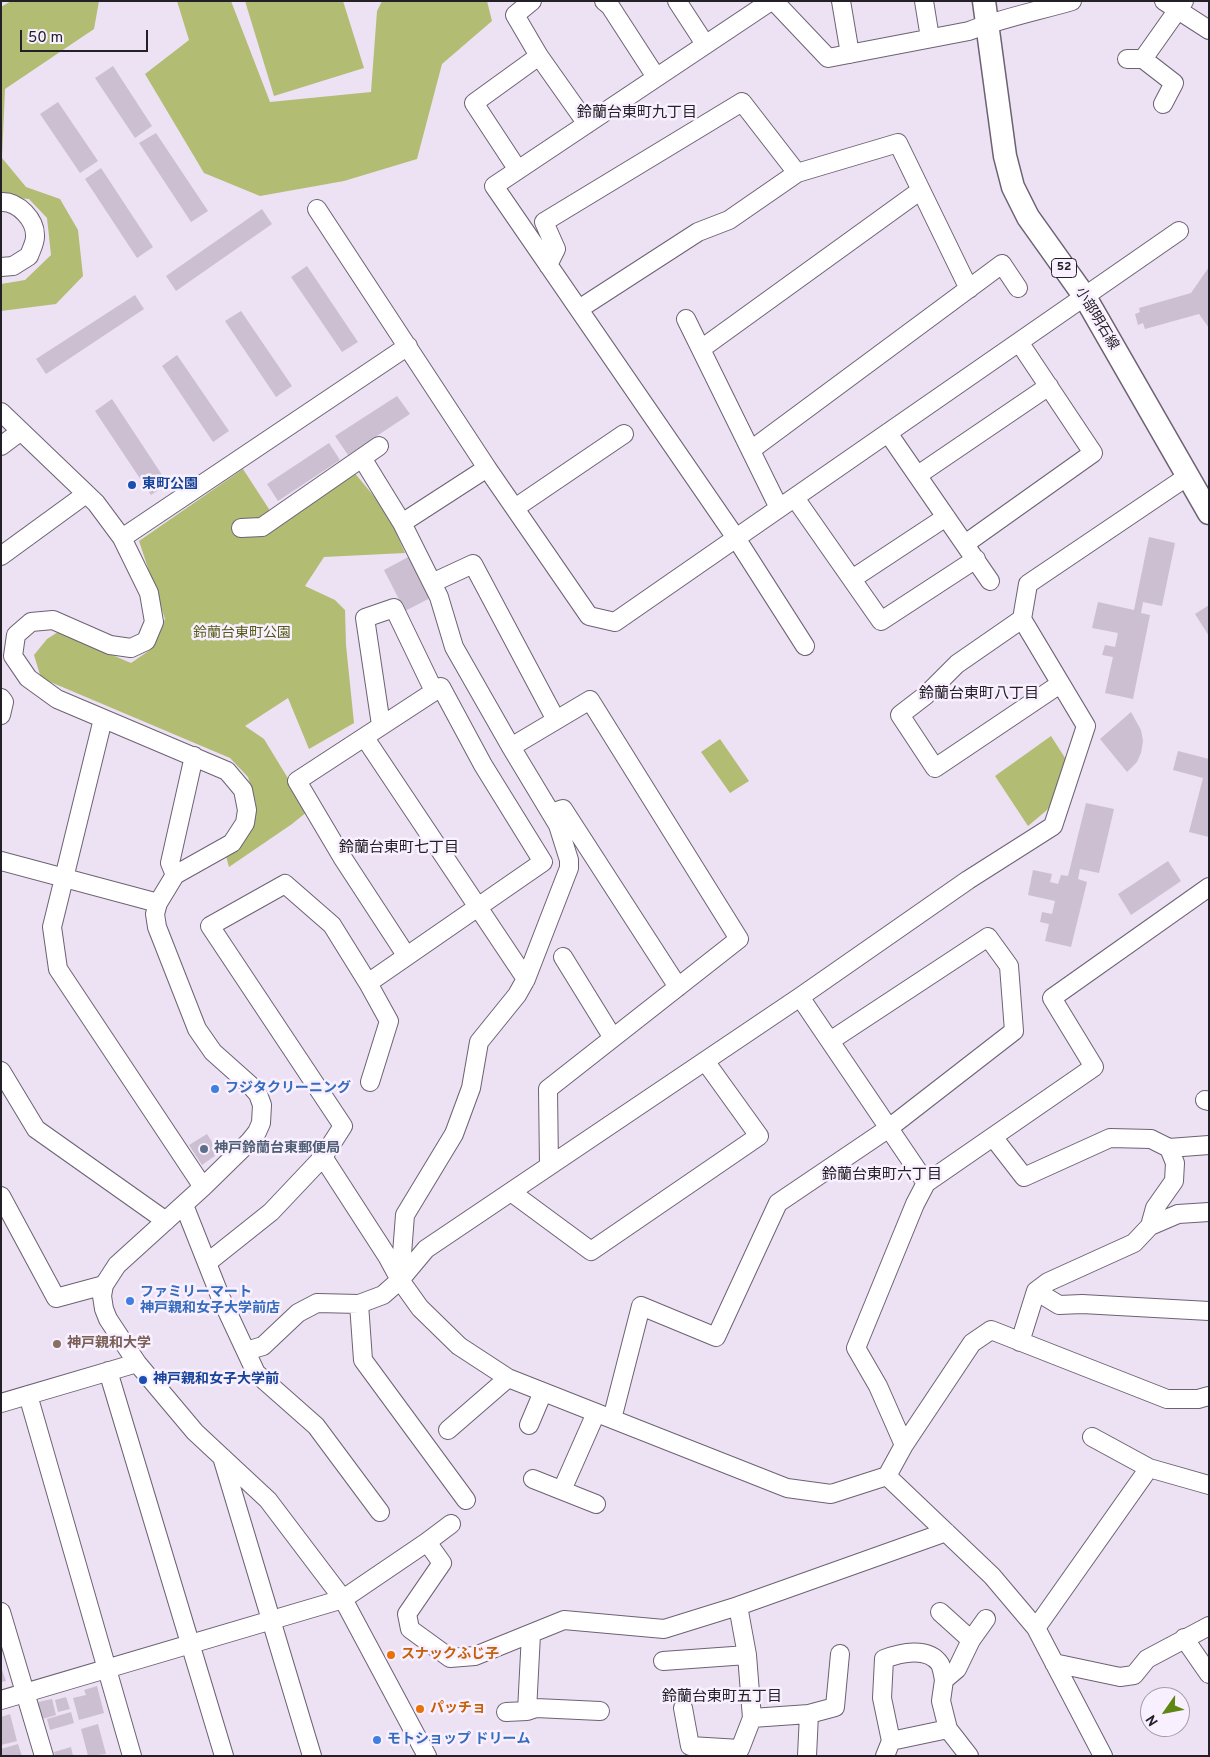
<!DOCTYPE html>
<html>
<head>
<meta charset="utf-8">
<style>
  body { margin:0 }
  #map { position:relative; width:1210px; height:1757px; overflow:hidden; background:#ede1f4; font-family:Overpass,sans-serif }
  canvas { display:block }
  .frame { position:absolute; inset:0; border:2px solid #242027; pointer-events:none }
  .north { position:absolute; left:1140px; top:1687px; width:50px; height:50px; box-sizing:border-box; background:#f9f0ff; border:1px solid #a49da9; border-radius:50%; rotate:237deg; font-size:14px; font-weight:700; line-height:20px; text-align:center; color:#242027 }
  .north::after { content:''; display:block; margin:auto; width:18px; height:22px; background:#5d8712; clip-path:polygon(50% 0,100% 100%,50% 72%,0 100%) }
  .scale { position:absolute; left:20px; top:30px; width:128px; height:22px; box-sizing:border-box; border:2px solid #242027; border-top:0; padding-left:6px; font-size:15px; line-height:18px; white-space:nowrap; color:#242027; -webkit-text-stroke:4px #f9f0ff; paint-order:stroke }
</style>
</head>
<body>
<div id="map">
<canvas width="1210" height="1757"></canvas>
<div class="frame"></div>
<div class="north">N</div>
<div class="scale">50 m</div>
</div>
<script>
const ctx = document.querySelector('canvas').getContext('2d');
ctx.lineJoin = 'round';
function paint(path, color) {
  ctx.fillStyle = color;
  ctx.fill(path, 'evenodd');
}
function stroke(path, color, width, dash) {
  ctx.strokeStyle = color;
  ctx.lineWidth = width;
  ctx.lineCap = dash ? 'butt' : 'round';
  ctx.setLineDash(dash || []);
  ctx.stroke(path);
}
function label(font, color, halo, rows, align = 'center') {
  ctx.font = font + ' Overpass,"Noto Sans JP",sans-serif';
  ctx.lineWidth = 5;
  ctx.setLineDash([]);
  ctx.textBaseline = 'middle';
  ctx.strokeStyle = halo;
  ctx.fillStyle = color;
  for (const [text, x, y, turn = 0] of rows) {
    ctx.save();
    ctx.translate(x, y);
    ctx.rotate((+turn || 0) * Math.PI / 180);
    ctx.textAlign = isNaN(turn) ? turn : align;
    if (halo) ctx.strokeText(text, 0, 0);
    ctx.fillText(text, 0, 0);
    ctx.restore();
  }
}
const green = new Path2D(`
  M 11,1 L 99,1 L 94,29 L 5,89 L 2,158 L 26,187 L 60,199 L 78,230 L 83,276 L 56,304 L 1,311 L 1,284 L 25,280 L 51,255 L 47,218 L 29,199 L 1,197 L 1,7 Z
  M 177,1 L 231,1 L 270,102 L 371,92 L 377,11 L 382,1 L 487,1 L 492,21 L 442,64 L 417,159 L 344,181 L 260,196 L 204,173 L 145,74 L 189,40 Z
  M 245,1 L 343,1 L 364,68 L 274,96 Z
  M 243,469 L 278,523 L 353,471 L 387,512 L 405,553 L 324,557 L 305,586 L 335,600 L 345,610 L 346,645 L 354,723 L 309,749 L 288,698 L 245,726 L 264,739 L 308,811 L 292,824 L 229,867 L 226,856 L 250,832 L 256,804 L 248,777 L 230,758 L 41,678 L 34,655 L 47,639 L 58,632 L 131,663 L 150,650 L 165,619 L 139,541 Z
  M 1051,736 L 1067,761 L 1054,802 L 1047,810 L 1028,826 L 995,776 Z
  M 720,739 L 749,781 L 730,793 L 701,752 Z`);
const building = new Path2D(`
  M 113,66 L 152,126 L 135,138 L 95,78 Z
  M 58,102 L 98,161 L 80,173 L 40,114 Z
  M 156,133 L 208,211 L 191,222 L 139,143 Z
  M 101,168 L 153,247 L 137,258 L 85,179 Z
  M 262,209 L 272,224 L 176,291 L 166,276 Z
  M 307,266 L 358,342 L 342,352 L 291,277 Z
  M 1209,267 L 1209,328 L 1199,314 L 1145,329 L 1143,323 L 1138,325 L 1135,314 L 1140,312 L 1139,308 L 1191,293 Z
  M 135,295 L 144,309 L 46,374 L 36,359 Z
  M 241,311 L 292,386 L 276,397 L 225,321 Z
  M 177,355 L 229,431 L 213,442 L 162,366 Z
  M 397,396 L 410,414 L 348,455 L 335,436 Z
  M 112,399 L 168,484 L 151,495 L 95,411 Z
  M 329,443 L 340,460 L 278,501 L 267,484 Z
  M 1149,537 L 1175,543 L 1162,606 L 1143,602 L 1141,613 L 1150,615 L 1133,699 L 1105,693 L 1113,657 L 1102,655 L 1105,645 L 1115,647 L 1118,633 L 1092,628 L 1098,602 L 1134,610 Z
  M 412,555 L 434,596 L 405,611 L 384,570 Z
  M 1209,605 L 1209,636 L 1195,614 Z
  M 1131,712 L 1141,730 L 1143,741 L 1141,753 L 1137,762 L 1127,772 L 1100,739 Z
  M 1178,751 L 1209,759 L 1209,837 L 1189,832 L 1203,778 L 1173,770 Z
  M 1086,803 L 1114,809 L 1099,873 L 1080,869 L 1078,879 L 1087,882 L 1071,947 L 1045,941 L 1049,924 L 1040,922 L 1042,912 L 1052,914 L 1055,901 L 1028,895 L 1033,870 L 1052,874 L 1050,882 L 1058,884 L 1061,875 L 1068,876 Z
  M 1168,861 L 1181,881 L 1131,915 L 1118,894 Z
  M 207,1134 L 219,1153 L 202,1165 L 189,1145 Z
  M 1,1667 L 6,1681 L 1,1682 Z
  M 97,1686 L 104,1713 L 79,1720 L 73,1698 L 86,1695 L 84,1690 Z
  M 66,1697 L 70,1709 L 58,1712 L 55,1700 Z
  M 52,1699 L 56,1715 L 42,1719 L 38,1702 Z
  M 71,1712 L 74,1723 L 50,1730 L 47,1719 Z
  M 10,1714 L 17,1741 L 1,1745 L 1,1717 Z
  M 98,1724 L 106,1754 L 88,1756 L 81,1729 Z
  M 18,1744 L 22,1756 L 1,1756 L 1,1749 Z
  M 71,1747 L 73,1756 L 55,1756 L 54,1752 Z`);
const minor = new Path2D(`
  M 532,1 L 515,15 L 539,56 L 587,124
  M 604,1 L 610,6 L 656,77
  M 677,1 L 705,44
  M 771,1 L 494,186 L 736,538 L 805,646
  M 774,1 L 828,58 L 969,31 C 1002,18 1038,11 1072,1
  M 841,1 L 850,54
  M 924,1 L 930,38
  M 1164,1 L 1209,30
  M 1127,59 L 1143,59 L 1174,83 L 1163,104
  M 1143,59 L 1184,1
  M 518,170 L 474,103 L 539,56
  M 1,202 C 18,201 36,220 35,237 C 35,243 31,250 29,256 L 13,266 L 1,267
  M 317,209 L 487,468 L 589,616 L 615,622 L 1179,231
  M 548,265 L 556,249 L 544,222 L 742,102 L 797,173
  M 579,309 L 698,232 L 729,220 L 797,173 L 898,143 L 969,289
  M 686,319 L 779,508
  M 701,349 L 921,190
  M 1,412 L 96,503 L 122,538 L 149,593 L 154,622 L 146,641 L 131,648 L 110,645 L 53,620 L 31,622 L 16,635 L 13,656 L 28,678 L 57,699 L 227,771 L 243,790 L 247,810 L 245,823 L 232,843 L 175,875 L 158,903 L 155,914 L 157,927 L 197,1029 L 213,1052 L 250,1085 L 258,1094 L 262,1105 L 261,1123 L 257,1132 L 249,1142 L 203,1187 L 117,1265 L 104,1285 L 102,1296 L 104,1309 L 108,1319 L 137,1363 L 195,1432 L 268,1500 L 343,1599 L 427,1756
  M 888,433 L 990,581
  M 1,446 L 21,431
  M 751,450 L 1002,264 L 1018,288
  M 362,458 L 402,523 L 439,597 L 454,647 L 511,747 L 558,825 L 569,860 L 569,868 L 526,979 L 517,995 L 479,1042 L 471,1088 L 454,1134 L 405,1215 L 400,1280 L 420,1308 L 459,1346 L 508,1378 L 787,1488 L 831,1494 L 887,1476 L 904,1445 L 878,1386 L 856,1348 L 915,1204 L 926,1183 L 1094,1067 L 1052,998 L 1209,887
  M 918,475 L 1049,386
  M 795,498 L 881,621 L 976,559
  M 515,508 L 624,434
  M 402,523 L 487,468
  M 241,528 L 262,527 L 379,446
  M 122,538 L 408,346
  M 965,544 L 1093,453 L 1019,342
  M 1,556 L 86,494
  M 852,579 L 946,517
  M 432,583 L 473,564 L 556,720
  M 1022,619 L 957,664 L 926,695 L 900,715 L 935,768 L 1060,684
  M 1,698 L 4,702 L 1,715
  M 103,719 L 52,927 L 58,969 L 203,1187
  M 381,725 L 365,618 L 394,608 L 434,691
  M 365,738 L 526,979
  M 511,747 L 590,700 L 739,939 L 548,1089 L 549,1166
  M 551,813 L 563,809 L 678,987
  M 1,861 L 158,903
  M 175,875 L 170,863 L 194,756
  M 563,957 L 613,1038
  M 368,983 L 543,862 L 483,765 L 441,687 L 297,781 L 342,857 L 406,955
  M 800,997 L 926,1183
  M 1,1071 L 36,1129 L 166,1221
  M 1205,1100 L 1209,1101
  M 993,1137 L 1024,1177 L 1110,1138 L 1151,1139 L 1169,1148 L 1175,1163 L 1174,1181 L 1155,1208 L 1150,1226
  M 1169,1148 L 1209,1145
  M 323,1157 L 387,1256 L 400,1280
  M 511,1192 L 591,1251 L 759,1136 L 705,1061
  M 1,1196 L 56,1298 L 104,1285
  M 184,1205 L 220,1296 L 256,1373 L 316,1426 L 380,1512
  M 207,1263 L 271,1212 L 323,1157 L 343,1126 L 210,926 L 285,884 L 332,925 L 368,983 L 389,1021 L 370,1082
  M 1036,1291 L 1059,1305 L 1082,1304 L 1209,1311
  M 359,1304 L 363,1360 L 466,1500
  M 1020,1342 L 1036,1291 L 1048,1282 L 1134,1243 L 1150,1226 L 1178,1214 L 1209,1212
  M 246,1351 L 263,1346 L 298,1313 L 317,1303 L 359,1304 L 383,1295 L 400,1280 L 426,1249 L 800,997 L 968,880 L 1053,826 L 1086,726 L 1022,619 L 1028,584 L 1188,476
  M 108,1371 L 224,1756
  M 28,1395 L 132,1756
  M 1,1403 L 137,1363
  M 612,1419 L 641,1306 L 716,1337 L 778,1203 L 889,1128 L 1014,1031 L 1009,966 L 988,937 L 830,1041
  M 529,1425 L 543,1392
  M 448,1430 L 508,1378
  M 1092,1437 L 1149,1468 L 1209,1485
  M 904,1445 L 972,1343 L 991,1330 L 1167,1399 L 1198,1399 L 1209,1396
  M 222,1457 L 312,1756
  M 887,1476 L 992,1576 L 1036,1628 L 1103,1756
  M 533,1479 L 596,1504
  M 562,1490 L 596,1413
  M 427,1542 L 442,1563 L 407,1614 L 410,1629 L 450,1658 L 475,1656 L 564,1620 L 664,1629 L 738,1606 L 946,1532
  M 1,1612 L 44,1756
  M 940,1612 L 971,1640
  M 1036,1628 L 1149,1468
  M 1184,1638 L 1209,1674
  M 663,1661 L 747,1655
  M 1054,1663 L 1120,1677 L 1134,1675 L 1147,1659 L 1209,1626
  M 944,1680 C 943,1675 942,1668 940,1664 C 928,1646 900,1653 884,1659 L 882,1698 L 891,1741 L 948,1729
  M 1,1700 L 343,1599 L 427,1542 L 451,1524
  M 683,1708 L 690,1746 L 740,1749 L 752,1718 L 747,1655 L 738,1606
  M 527,1711 L 531,1634
  M 506,1712 L 527,1711 L 536,1708 L 600,1711
  M 752,1718 L 809,1714 L 835,1707 L 840,1654
  M 807,1756 L 809,1714
  M 885,1756 L 891,1741
  M 969,1756 L 948,1729 L 941,1701 L 944,1680 L 957,1669 L 971,1640 L 986,1619`);
const major = new Path2D(`
  M 984,1 L 1005,156 L 1013,187 L 1028,217 L 1085,297 L 1209,513`);
const markers = [
  [132,485,5,"#1a4fb4"],
  [215,1089,5,"#3f7fe0"],
  [204,1149,5,"#5c6f8a"],
  [130,1301,5,"#3f7fe0"],
  [57,1344,5,"#8d6e63"],
  [143,1380,5,"#1a4fb4"],
  [391,1655,5,"#e8710a"],
  [420,1709,5,"#e8710a"],
  [377,1740,5,"#3f7fe0"]
];
const shields = [
  [1064,268,25]
];
const shieldNames = [
  ["52",1064,268]
];
const streetNames = [
  ["小部明石線",1096,319,59]
];
const transitNames = [
  ["東町公園",142,485],
  ["神戸親和女子大学前",153,1380]
];
const parkNames = [
  ["鈴蘭台東町公園",242,634]
];
const shopNames = [
  ["フジタクリーニング",225,1089],
  ["ファミリーマート",140,1293],
  ["神戸親和女子大学前店",140,1309],
  ["モトショップ ドリーム",387,1740]
];
const serviceNames = [
  ["神戸鈴蘭台東郵便局",214,1149]
];
const educationNames = [
  ["神戸親和大学",67,1344]
];
const foodNames = [
  ["スナックふじ子",401,1655],
  ["パッチョ",430,1709]
];
const neighbourhoodNames = [
  ["鈴蘭台東町九丁目",637,114],
  ["鈴蘭台東町八丁目",979,695],
  ["鈴蘭台東町七丁目",399,849],
  ["鈴蘭台東町六丁目",882,1176],
  ["鈴蘭台東町五丁目",722,1698]
];
paint(green, '#b3bc73');
paint(building, '#cbbfd1');
stroke(minor, '#6d6273', 20);
stroke(major, '#6d6273', 25);
stroke(minor, '#fff', 18);
stroke(major, '#fff', 22);
for (const [x, y, r, color] of markers) {
  const dot = new Path2D();
  dot.arc(x, y, r, 0, 2 * Math.PI);
  ctx.fillStyle = color;
  ctx.fill(dot);
  stroke(dot, '#f9f0ff', 2);
}
for (const [x, y, w] of shields) {
  const box = new Path2D();
  box.roundRect(x - w / 2, y - 9.5, w, 19, 4);
  ctx.fillStyle = '#f9f0ff';
  ctx.fill(box);
  stroke(box, '#242027', 1);
}
label('bold 12px', '#242027', null, shieldNames);
label('14px', '#242027', '#f9f0ff', streetNames);
label('bold 14px', '#164399', '#f9f0ff', transitNames, 'left');
label('14px', '#545b16', '#f9f0ff', parkNames);
label('bold 14px', '#366cbe', '#f9f0ff', shopNames, 'left');
label('bold 14px', '#4e5e75', '#f9f0ff', serviceNames, 'left');
label('bold 14px', '#785e54', '#f9f0ff', educationNames, 'left');
label('bold 14px', '#c56008', '#f9f0ff', foodNames, 'left');
label('15px', '#242027', '#f9f0ff', neighbourhoodNames);
</script>
</body>
</html>
